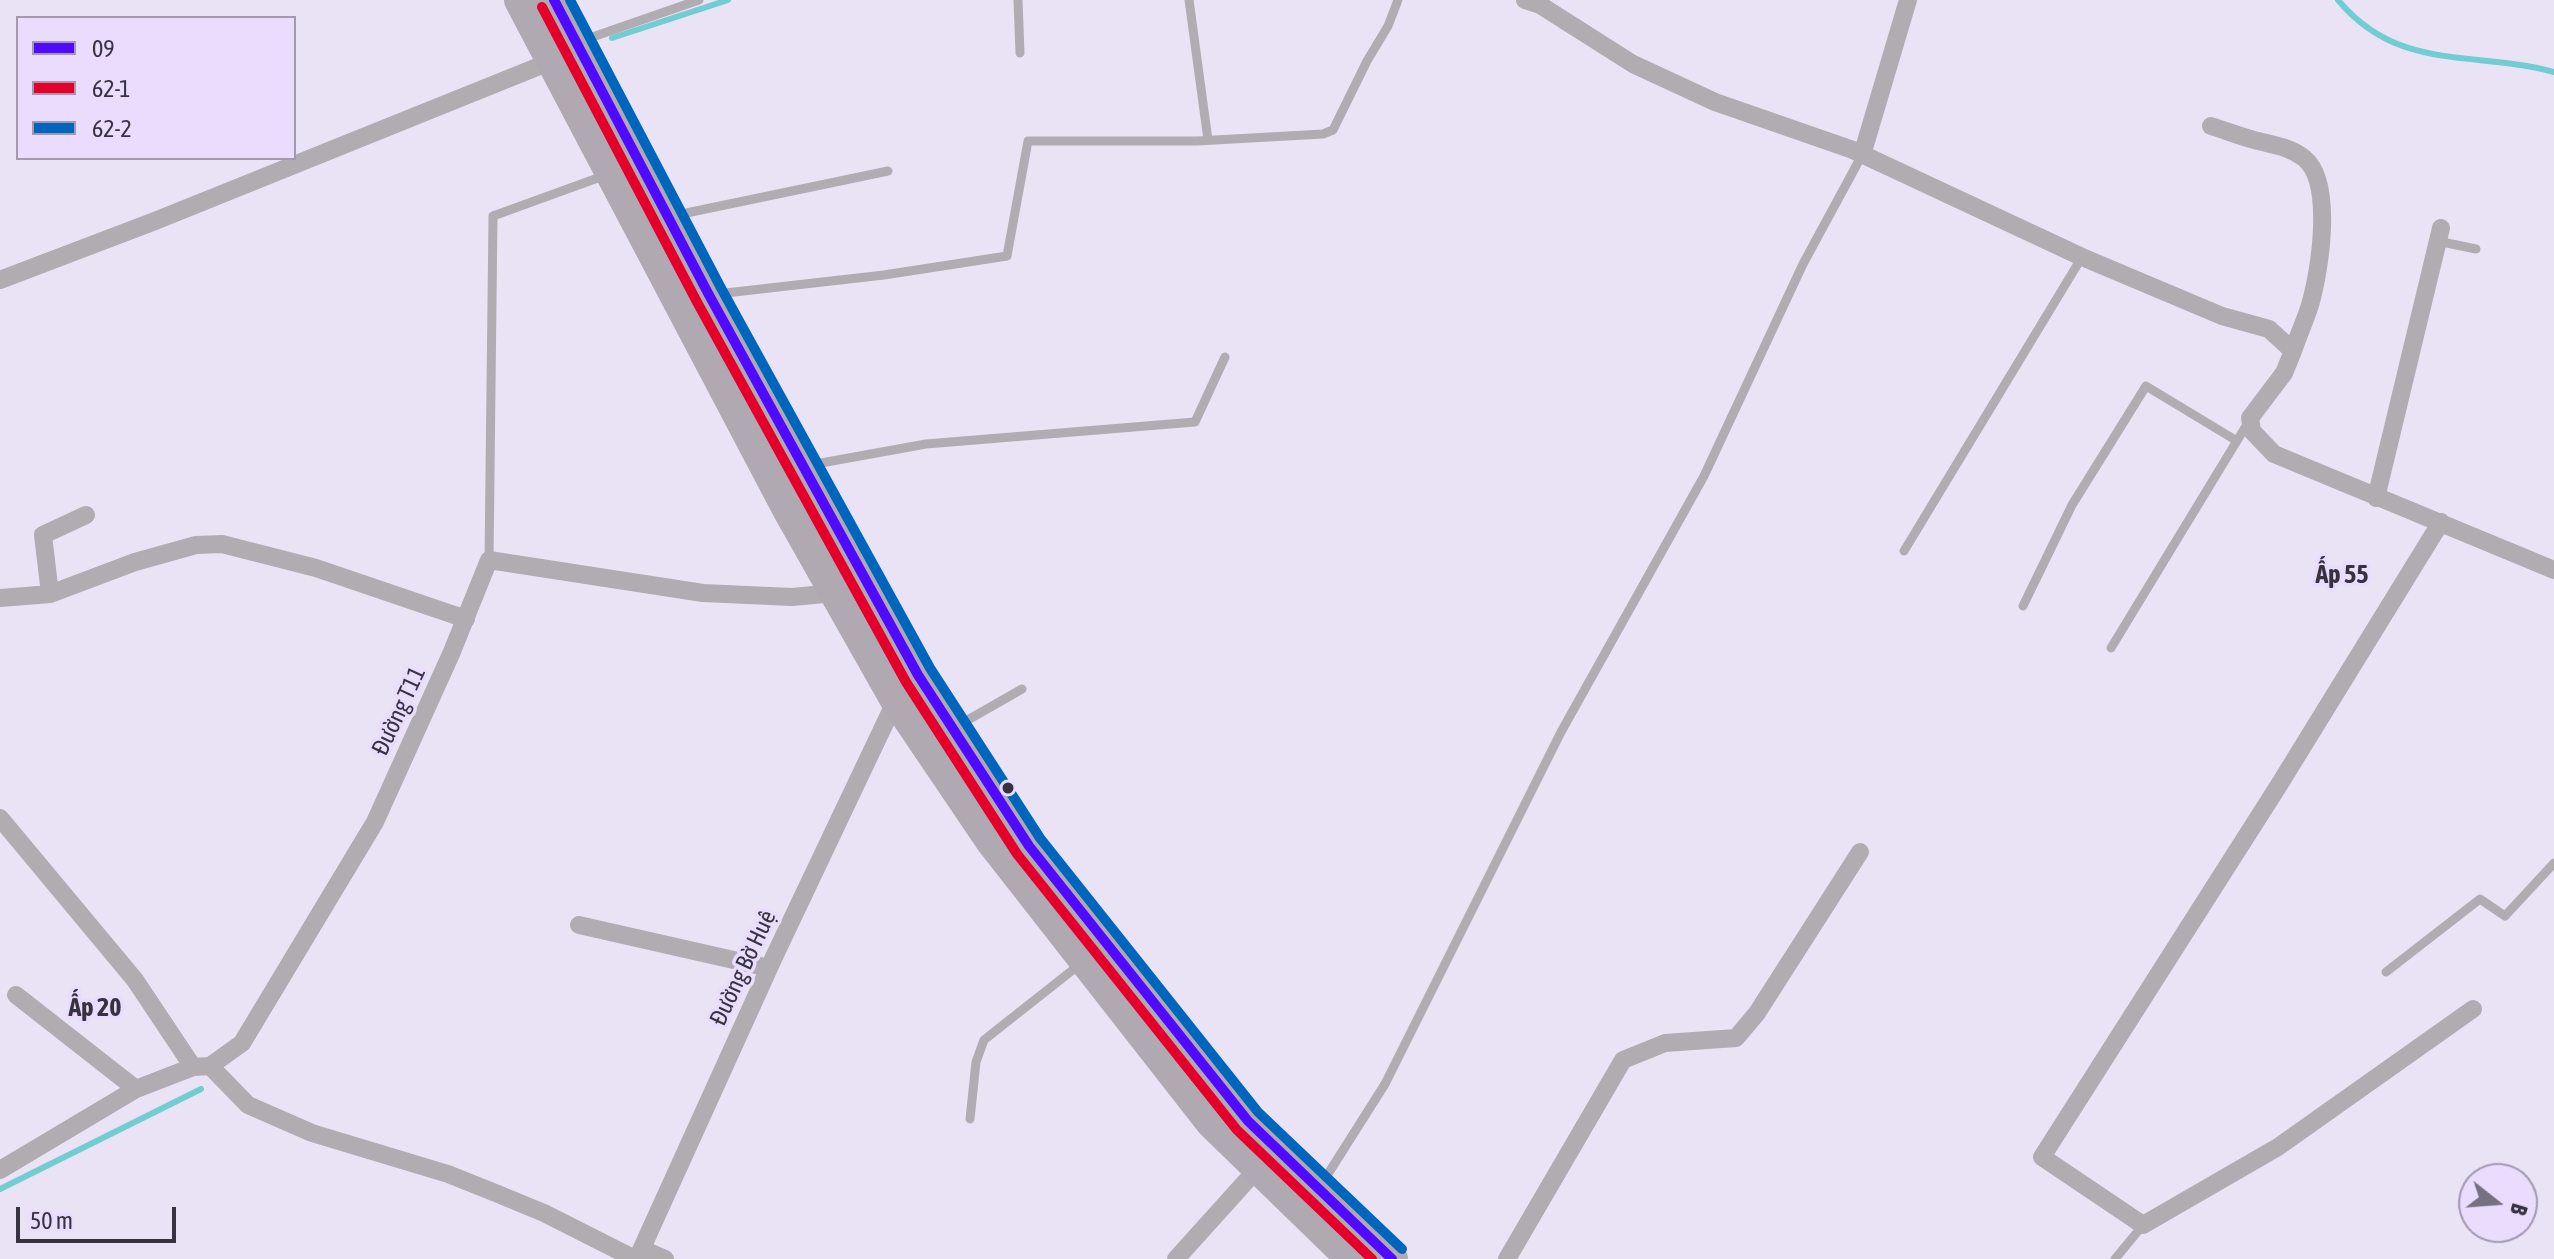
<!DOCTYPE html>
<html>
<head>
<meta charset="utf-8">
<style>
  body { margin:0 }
  #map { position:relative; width:2554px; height:1259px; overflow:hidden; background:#eae3f5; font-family:"Asap Condensed",sans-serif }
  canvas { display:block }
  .legend { position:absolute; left:16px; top:16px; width:280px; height:144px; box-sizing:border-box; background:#e9dcfc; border:2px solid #a298b0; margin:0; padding:10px 14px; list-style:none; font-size:24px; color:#37323f }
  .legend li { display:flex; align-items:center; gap:16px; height:40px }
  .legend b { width:40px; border:2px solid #a298b0 }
  .north { position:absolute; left:2458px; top:1163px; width:80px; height:80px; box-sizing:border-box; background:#e9dcfc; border:2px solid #a298b0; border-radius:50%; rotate:107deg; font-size:22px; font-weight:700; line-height:32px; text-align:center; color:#37323f }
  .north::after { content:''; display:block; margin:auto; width:28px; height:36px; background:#76707f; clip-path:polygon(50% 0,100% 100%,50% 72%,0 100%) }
  .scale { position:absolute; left:16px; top:1207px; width:160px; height:36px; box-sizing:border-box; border:4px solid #37323f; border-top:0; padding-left:10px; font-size:24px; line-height:28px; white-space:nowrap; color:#37323f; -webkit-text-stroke:6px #e9dcfc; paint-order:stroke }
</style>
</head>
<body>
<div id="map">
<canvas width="2554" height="1259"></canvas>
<ul class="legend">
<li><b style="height:10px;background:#4f0aff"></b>09</li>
<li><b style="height:10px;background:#e4002b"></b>62-1</li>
<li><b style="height:10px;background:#0065bd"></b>62-2</li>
</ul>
<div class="north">B</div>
<div class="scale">50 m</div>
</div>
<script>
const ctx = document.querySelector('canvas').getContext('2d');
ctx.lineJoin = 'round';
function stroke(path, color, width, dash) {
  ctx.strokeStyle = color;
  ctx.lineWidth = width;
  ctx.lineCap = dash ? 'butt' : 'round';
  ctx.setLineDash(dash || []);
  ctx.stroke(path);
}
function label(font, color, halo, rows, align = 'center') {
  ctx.font = font + ' "Asap Condensed",sans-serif';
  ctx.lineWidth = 7;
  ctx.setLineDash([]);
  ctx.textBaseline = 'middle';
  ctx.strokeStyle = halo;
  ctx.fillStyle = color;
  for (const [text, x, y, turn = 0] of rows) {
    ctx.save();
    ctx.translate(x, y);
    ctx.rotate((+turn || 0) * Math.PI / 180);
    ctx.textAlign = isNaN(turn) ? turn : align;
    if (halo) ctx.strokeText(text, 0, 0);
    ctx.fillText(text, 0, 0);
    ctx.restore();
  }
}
const stream = new Path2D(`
  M 2338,0 C 2399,73 2474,50 2554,72
  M 612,38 L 728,0
  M 0,1189 L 201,1089`);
const lane = new Path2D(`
  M 1018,0 L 1020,53
  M 1189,0 L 1208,140
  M 581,41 L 699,0
  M 672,216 L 888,171
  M 2437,241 L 2476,249
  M 717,294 L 884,275 L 1007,256 L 1028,141 L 1197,141 L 1323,134 L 1333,130 L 1367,61 L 1388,26 L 1398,0
  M 810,465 L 926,444 L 1195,422 L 1225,357
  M 1904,551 L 2082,257
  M 489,560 L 493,216 L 606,175
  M 2023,606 L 2072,505 L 2146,386 L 2237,441
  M 2111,648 L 2249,421
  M 959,725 L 1022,689
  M 2386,972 L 2480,899 L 2505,916 L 2554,863
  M 970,1119 L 976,1062 L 984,1040 L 1079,965
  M 1321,1185 L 1385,1084 L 1561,732 L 1704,476 L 1803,264 L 1862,155
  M 2115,1259 L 2143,1225`);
const street = new Path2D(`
  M 1525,0 L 1540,5 L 1633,64 L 1715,102 L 1853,150 L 2082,257 L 2222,316 L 2269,329 L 2293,351 L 2284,373 L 2250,418 L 2252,431 L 2274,454 L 2554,570
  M 2211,126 C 2227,131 2242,137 2258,141 C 2274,145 2290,147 2304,158 C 2334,182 2320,271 2310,305 C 2305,321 2298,336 2293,351
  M 1862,155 L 1908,0
  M 0,280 L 155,221 L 552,61
  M 2376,498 L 2441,228
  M 2441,522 L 2279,785 L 2042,1157 L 2143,1225 L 2278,1147 L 2473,1009
  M 50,594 L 43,535 L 86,515
  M 0,598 L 50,594 L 135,562 L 196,545 L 222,544 L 316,568 L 466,619
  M 0,818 L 135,980 L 193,1067
  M 579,925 L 769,968
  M 16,995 L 136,1089
  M 210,1066 L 248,1105 L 312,1133 L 448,1174 L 498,1194 L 544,1213 L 635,1259
  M 0,1170 L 136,1089 L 193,1067 L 210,1066 L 242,1043 L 375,822 L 451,654 L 489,560 L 703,593 L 792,597 L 835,593
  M 642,1249 L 665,1259
  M 637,1259 L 774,957 L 896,700
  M 1176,1259 L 1258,1168
  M 1507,1259 L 1623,1060 L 1665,1043 L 1736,1038 L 1757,1013 L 1860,852`);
const highway = new Path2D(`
  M 520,0 L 788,509 L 896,700 L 992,842 L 1211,1122 L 1352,1259
  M 554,0 L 709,295 L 918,675 L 1029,846 L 1248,1121 L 1392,1259`);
const bus1 = new Path2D(`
  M 554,0 L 709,295 L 918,675 L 1029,846 L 1248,1121 L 1392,1259`);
const bus2 = new Path2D(`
  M 542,7 L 697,302 L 906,682 L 1017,854 L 1237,1130 L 1372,1259`);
const bus3 = new Path2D(`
  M 570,0 L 721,288 L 930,668 L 1040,838 L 1258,1112 L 1402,1249`);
const markers = [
  [1008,788,7,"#37323f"]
];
const streetNames = [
  ["Đường T11",399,711,-65],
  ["Đường Bờ Huệ",743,968,-65]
];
const neighbourhoodNames = [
  ["Ấp 55",2342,575],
  ["Ấp 20",95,1008]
];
stroke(stream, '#72cdd3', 6);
stroke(lane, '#b1acb1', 9);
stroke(street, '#b1acb1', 18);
stroke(highway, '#b0a9b2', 32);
stroke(bus1, '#4f0aff', 10);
stroke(bus2, '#e4002b', 10);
stroke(bus3, '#0065bd', 10);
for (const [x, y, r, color] of markers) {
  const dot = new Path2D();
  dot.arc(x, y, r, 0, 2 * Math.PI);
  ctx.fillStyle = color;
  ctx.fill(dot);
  stroke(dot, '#e9dcfc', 3);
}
label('24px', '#37323f', '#e9dcfc', streetNames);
label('bold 26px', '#37323f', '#e9dcfc', neighbourhoodNames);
</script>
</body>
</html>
